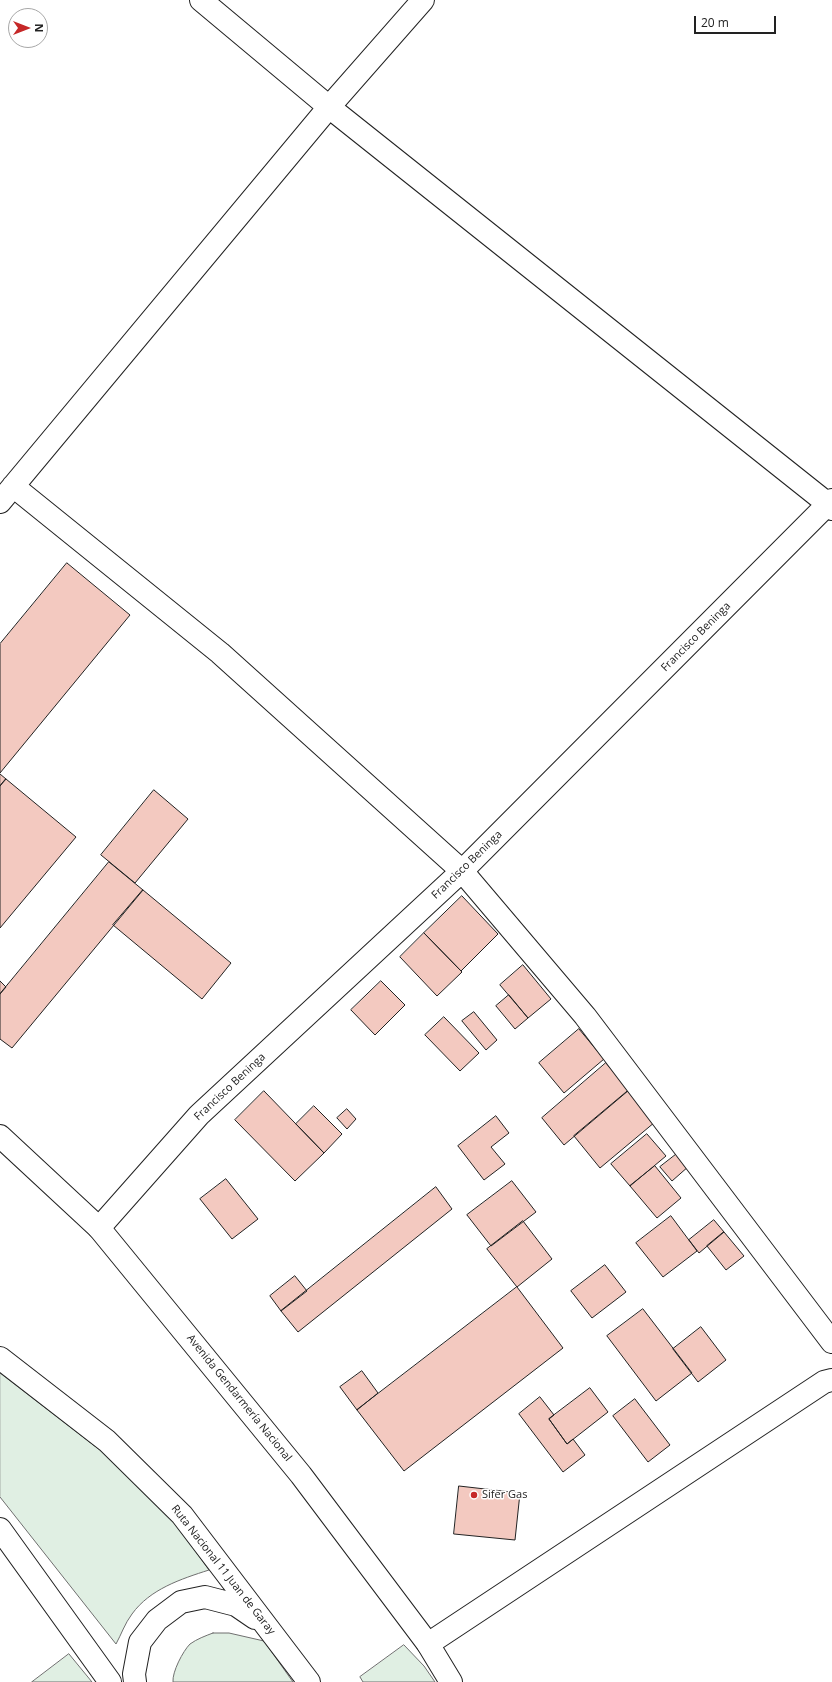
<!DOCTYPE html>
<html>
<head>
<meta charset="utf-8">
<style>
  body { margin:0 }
  #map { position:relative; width:832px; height:1682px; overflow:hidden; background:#fff; font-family:"Open Sans",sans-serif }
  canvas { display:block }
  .north { position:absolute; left:8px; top:8px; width:40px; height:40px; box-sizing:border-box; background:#fff; border:1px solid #a7a7a7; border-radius:50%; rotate:90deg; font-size:11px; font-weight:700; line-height:16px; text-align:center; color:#222 }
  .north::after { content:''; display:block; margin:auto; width:14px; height:18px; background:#c62828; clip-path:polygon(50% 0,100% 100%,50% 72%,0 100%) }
  .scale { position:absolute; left:694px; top:16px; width:82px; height:18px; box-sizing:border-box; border:2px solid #222; border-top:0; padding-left:5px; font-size:12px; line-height:14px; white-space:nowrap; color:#222; -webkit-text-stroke:3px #fff; paint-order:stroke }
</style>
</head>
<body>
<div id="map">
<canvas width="832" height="1682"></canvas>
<div class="north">N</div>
<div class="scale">20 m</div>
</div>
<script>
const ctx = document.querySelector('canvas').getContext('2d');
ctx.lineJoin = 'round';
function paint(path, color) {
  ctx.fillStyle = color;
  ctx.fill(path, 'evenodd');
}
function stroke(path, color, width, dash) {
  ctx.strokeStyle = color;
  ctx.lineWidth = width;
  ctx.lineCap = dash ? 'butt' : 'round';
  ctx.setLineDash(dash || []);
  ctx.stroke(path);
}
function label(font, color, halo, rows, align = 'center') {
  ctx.font = font + ' "Open Sans",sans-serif';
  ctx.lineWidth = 3;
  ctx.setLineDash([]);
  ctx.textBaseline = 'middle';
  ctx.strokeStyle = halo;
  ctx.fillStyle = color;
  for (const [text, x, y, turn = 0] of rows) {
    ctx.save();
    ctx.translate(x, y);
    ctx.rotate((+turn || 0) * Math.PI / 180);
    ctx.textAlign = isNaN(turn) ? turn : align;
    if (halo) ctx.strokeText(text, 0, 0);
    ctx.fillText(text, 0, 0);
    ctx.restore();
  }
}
const green = new Path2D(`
  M 0,1373 L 113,1460 L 174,1521 L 209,1570 C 181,1579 150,1589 132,1614 C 125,1623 121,1635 116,1644 L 0,1497 Z
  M 213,1633 L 229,1633 L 264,1641 L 293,1682 L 173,1682 C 172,1672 183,1651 190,1644 C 197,1639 205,1636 213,1633 Z
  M 404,1645 L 424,1666 L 435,1682 L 363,1682 L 360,1677 Z
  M 69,1654 L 92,1682 L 32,1682 Z`);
const building = new Path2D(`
  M 67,563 L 130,615 L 0,773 L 0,644 Z
  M 0,774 L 6,779 L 0,786 Z
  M 6,779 L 76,837 L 0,928 L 0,786 Z
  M 154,790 L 188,819 L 135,883 L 101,855 Z
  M 109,862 L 143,890 L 12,1048 L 0,1039 L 0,994 Z
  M 143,890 L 231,963 L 202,999 L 113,925 Z
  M 462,896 L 498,934 L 461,971 L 424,933 Z
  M 424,933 L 462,972 L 437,996 L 400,957 Z
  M 523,965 L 551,999 L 528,1018 L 500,985 Z
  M 0,981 L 6,987 L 0,994 Z
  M 381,981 L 405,1005 L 375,1035 L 351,1010 Z
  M 509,995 L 528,1018 L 515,1029 L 496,1006 Z
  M 474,1012 L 497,1040 L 486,1050 L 462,1021 Z
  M 444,1017 L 479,1053 L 460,1071 L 425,1035 Z
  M 579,1029 L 604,1059 L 564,1093 L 539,1063 Z
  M 606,1063 L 629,1090 L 564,1145 L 542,1118 Z
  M 629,1090 L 655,1122 L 600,1168 L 574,1136 Z
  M 264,1091 L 324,1153 L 295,1181 L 235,1120 Z
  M 314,1106 L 342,1134 L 324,1153 L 296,1124 Z
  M 347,1109 L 356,1119 L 347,1129 L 337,1118 Z
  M 496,1116 L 509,1133 L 491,1147 L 505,1164 L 484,1180 L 458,1146 Z
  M 647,1134 L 666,1156 L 630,1186 L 611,1164 Z
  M 678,1153 L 689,1166 L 672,1181 L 660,1167 Z
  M 655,1166 L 681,1198 L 657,1218 L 630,1186 Z
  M 226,1179 L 258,1219 L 232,1239 L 200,1199 Z
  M 512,1181 L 536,1212 L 491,1246 L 467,1215 Z
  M 436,1187 L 452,1209 L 298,1332 L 281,1311 Z
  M 671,1216 L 697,1251 L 663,1277 L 636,1243 Z
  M 714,1220 L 724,1232 L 699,1253 L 689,1240 Z
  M 523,1221 L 552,1259 L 517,1287 L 487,1249 Z
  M 724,1232 L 744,1256 L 726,1270 L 707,1246 Z
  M 605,1265 L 626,1292 L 592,1318 L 571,1291 Z
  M 295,1276 L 307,1291 L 281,1311 L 270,1296 Z
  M 517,1287 L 563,1348 L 404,1471 L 357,1410 Z
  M 643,1309 L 692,1373 L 656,1401 L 607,1336 Z
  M 701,1327 L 726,1360 L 698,1382 L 673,1349 Z
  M 362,1371 L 378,1393 L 357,1410 L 340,1387 Z
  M 590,1388 L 608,1412 L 567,1444 L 549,1419 Z
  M 540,1397 L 554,1415 L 549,1419 L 567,1444 L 573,1439 L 585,1455 L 563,1472 L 519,1414 Z
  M 635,1399 L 670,1445 L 648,1462 L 613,1416 Z
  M 459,1486 L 520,1493 L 515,1540 L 454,1534 Z`);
const minor = new Path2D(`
  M 201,0 L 329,107 L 828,504 L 832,509
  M 13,486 L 220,653 L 462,871 L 585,1016 L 832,1342
  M 0,502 L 329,107 L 423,0
  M 99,1228 L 199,1115 L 462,871 L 832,500
  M 428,1644 L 824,1382 L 832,1380`);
const secondary = new Path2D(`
  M 0,1136 L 99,1228 L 301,1475 L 428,1644 L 451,1682`);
const trunk = new Path2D(`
  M 0,1358 L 107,1441 L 182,1515 L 309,1682
  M 0,1529 L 110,1682
  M 135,1682 L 134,1674 L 140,1642 L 157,1620 L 181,1602 L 205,1597 L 236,1605 L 255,1618`);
const markers = [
  [474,1495,4,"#c62828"]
];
const streetNames = [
  ["Francisco Beninga",696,637,-45],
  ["Francisco Beninga",467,865,-44],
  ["Francisco Beninga",230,1087,-43],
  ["Avenida Gendarmería Nacional",239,1398,51],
  ["Ruta Nacional 11 Juan de Garay",223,1570,52]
];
const poiNames = [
  ["Sifer Gas",482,1495]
];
paint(green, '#e0efe3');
stroke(green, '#6f6f6f', 1);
paint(building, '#f3c9c0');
stroke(building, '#222', 1);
stroke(minor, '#222', 24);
stroke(secondary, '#222', 24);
stroke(trunk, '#222', 24);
stroke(minor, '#fff', 22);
stroke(secondary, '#fff', 22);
stroke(trunk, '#fff', 22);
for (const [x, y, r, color] of markers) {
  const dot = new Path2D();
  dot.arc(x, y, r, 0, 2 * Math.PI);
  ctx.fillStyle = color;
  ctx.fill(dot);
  stroke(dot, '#fff', 1.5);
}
label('11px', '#222', '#fff', streetNames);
label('11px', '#222', '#fff', poiNames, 'left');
</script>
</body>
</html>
